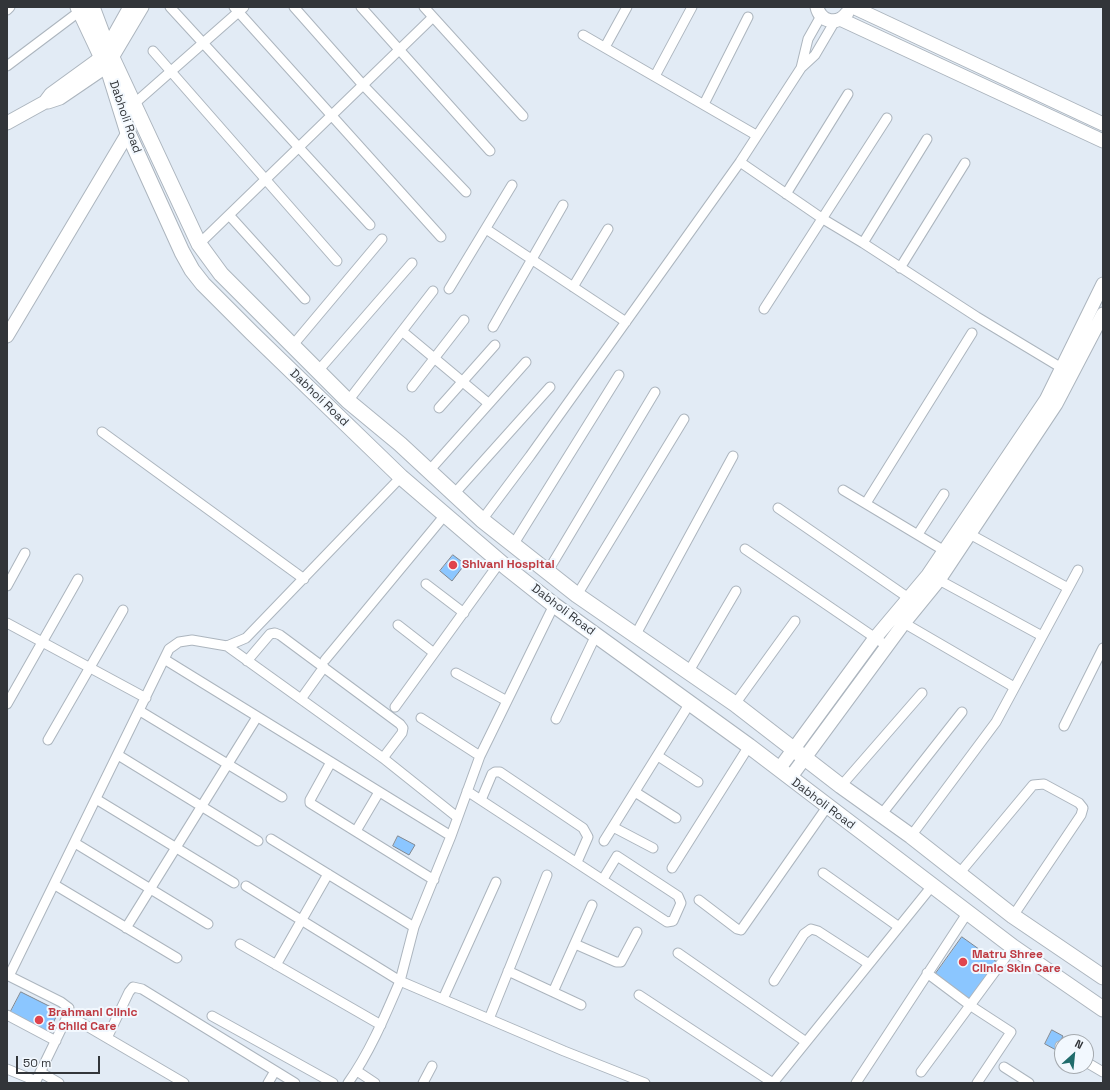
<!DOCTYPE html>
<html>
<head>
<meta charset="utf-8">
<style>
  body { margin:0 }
  #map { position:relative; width:1110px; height:1090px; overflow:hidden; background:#e2ebf5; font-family:"Space Grotesk",sans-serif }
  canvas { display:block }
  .frame { position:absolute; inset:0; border:8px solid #323539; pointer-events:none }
  .north { position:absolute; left:1054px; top:1034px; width:40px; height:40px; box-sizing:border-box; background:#f2f8fe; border:1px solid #a5aaaf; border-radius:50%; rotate:27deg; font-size:11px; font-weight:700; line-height:16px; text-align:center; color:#323539 }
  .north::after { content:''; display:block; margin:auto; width:14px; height:18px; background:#206c6c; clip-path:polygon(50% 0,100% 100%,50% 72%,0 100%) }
  .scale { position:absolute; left:16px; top:1056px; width:84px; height:18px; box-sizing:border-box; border:2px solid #323539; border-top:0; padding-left:5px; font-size:12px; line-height:14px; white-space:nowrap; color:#323539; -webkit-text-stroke:3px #f2f8fe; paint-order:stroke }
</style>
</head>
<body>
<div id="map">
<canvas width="1110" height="1090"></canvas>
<div class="frame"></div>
<div class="north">N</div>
<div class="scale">50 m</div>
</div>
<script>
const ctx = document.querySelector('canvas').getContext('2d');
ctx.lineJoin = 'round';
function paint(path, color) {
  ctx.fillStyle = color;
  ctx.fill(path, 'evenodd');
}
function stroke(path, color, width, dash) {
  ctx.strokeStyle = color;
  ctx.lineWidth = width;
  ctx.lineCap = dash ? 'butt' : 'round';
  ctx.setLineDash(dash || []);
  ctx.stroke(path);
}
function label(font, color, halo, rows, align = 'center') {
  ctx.font = font + ' "Space Grotesk",sans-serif';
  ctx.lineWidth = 4;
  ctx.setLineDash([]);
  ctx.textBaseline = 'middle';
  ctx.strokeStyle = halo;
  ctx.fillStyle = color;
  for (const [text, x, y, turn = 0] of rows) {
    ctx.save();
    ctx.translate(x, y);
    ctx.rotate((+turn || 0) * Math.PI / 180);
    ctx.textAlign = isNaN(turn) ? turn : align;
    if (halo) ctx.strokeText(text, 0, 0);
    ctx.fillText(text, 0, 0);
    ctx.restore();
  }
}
const building = new Path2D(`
  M 453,555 L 465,564 L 452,581 L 440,571 Z
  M 398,836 L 415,845 L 409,855 L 393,846 Z
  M 962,937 L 997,962 L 969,1001 L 934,976 Z
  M 21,992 L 59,1011 L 48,1033 L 10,1013 Z
  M 1052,1030 L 1063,1036 L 1056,1050 L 1045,1044 Z`);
const street = new Path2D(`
  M 170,7 L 370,225
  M 234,7 L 441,237
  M 294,7 L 363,85 L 466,192
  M 361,7 L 490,151
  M 424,7 L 523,116
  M 7,10 L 10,7
  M 583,35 L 756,135
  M 605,47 L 627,7
  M 153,51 L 337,261
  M 7,66 L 80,11
  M 801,68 L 808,39 L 821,16
  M 655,76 L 692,7
  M 135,103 L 244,7
  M 704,104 L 748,17
  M 740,162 L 823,219 L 863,243 L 977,317 L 1065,370
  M 786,194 L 848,94
  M 229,215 L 305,299
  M 486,229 L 626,322
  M 863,243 L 927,139
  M 199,244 L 433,17
  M 900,268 L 965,163
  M 573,287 L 608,229
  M 449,289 L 512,185
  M 764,309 L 887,118
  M 493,327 L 563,205
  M 403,332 L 488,403
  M 293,345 L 382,239
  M 318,371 L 412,263
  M 412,387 L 464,320
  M 348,401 L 433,291
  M 439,408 L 495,345
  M 102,432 L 304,579
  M 429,471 L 526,362
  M 843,490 L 948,553
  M 454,494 L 550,387
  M 866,503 L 972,333
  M 778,508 L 913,601
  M 482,520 L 530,456 L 740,162 L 801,68 L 815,55 L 835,21
  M 966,532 L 1068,588
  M 918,534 L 944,494
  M 513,545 L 619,375
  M 745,549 L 887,646
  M 548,571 L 655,392
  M 939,580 L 1042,636
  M 426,584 L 464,613
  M 7,586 L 25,553
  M 577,595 L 684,419
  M 554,605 L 480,756 L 451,836 L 414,927 L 400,981 L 564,1051 L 645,1083
  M 7,623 L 146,698
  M 904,623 L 1014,687
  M 398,625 L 434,653
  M 636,634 L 733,456
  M 227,646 L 383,758 L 457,817
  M 164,659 L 451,836
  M 325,660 L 445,515
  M 247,661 L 270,634 L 275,633 L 280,635 L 400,724 L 403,728 L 402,733 L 383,758
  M 689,671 L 736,591
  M 456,673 L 507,701
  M 301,699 L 324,667
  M 7,704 L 78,579
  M 735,704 L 795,621
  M 395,707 L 500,562
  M 140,711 L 282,797
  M 421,718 L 480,756
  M 556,719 L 596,635
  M 1064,726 L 1103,648
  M 48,740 L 123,610
  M 118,755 L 258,841
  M 658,756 L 698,782
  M 331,762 L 310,800 L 310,803 L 434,880
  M 841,786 L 922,693
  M 467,791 L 667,922 L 673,921 L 681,903 L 678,896 L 617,856 L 603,879
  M 635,792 L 676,818
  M 96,799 L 234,883
  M 481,800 L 492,774 L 495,772 L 500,772 L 583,828 L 588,837 L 577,862
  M 881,815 L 962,712
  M 613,827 L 653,848
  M 356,831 L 379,792
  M 911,836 L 996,722 L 1078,570
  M 271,839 L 414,927
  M 604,841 L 690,703
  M 75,843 L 208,924
  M 672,868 L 749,746
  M 823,873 L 899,927
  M 958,875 L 1033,785 L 1044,784 L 1079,803 L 1083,808 L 1081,815 L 1013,916
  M 55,885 L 177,958
  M 246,886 L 400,981 C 385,1016 370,1052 348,1083
  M 699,900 L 737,929 L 741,930 L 827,807
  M 126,928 L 257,717
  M 240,944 L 381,1025
  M 575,944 L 616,962 L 621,962 L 637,932
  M 678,953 L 806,1042
  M 276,965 L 328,874
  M 508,971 L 581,1005
  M 927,973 L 971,1006 L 1011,1032 L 977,1083
  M 7,975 L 61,1002 L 69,1008 L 68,1015 L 35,1083
  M 9,976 L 169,649 L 179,642 L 192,640 L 227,646 L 246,638 L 401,477
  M 774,981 L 804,934 L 811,929 L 818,931 L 869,964
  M 553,992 L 592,905
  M 639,995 L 773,1083
  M 443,999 L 496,882
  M 7,1015 L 56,1041
  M 68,1015 L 184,1083
  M 212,1016 L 333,1083
  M 489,1019 L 547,875
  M 107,1038 L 129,992 L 133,987 L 142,989 L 295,1083
  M 1060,1046 L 1062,1047
  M 1086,1062 L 1103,1072
  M 1004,1067 L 1029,1083
  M 7,1069 L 36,1081
  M 357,1071 L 375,1083
  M 40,1072 L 59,1083
  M 921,1072 L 1013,947
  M 268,1083 L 275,1071
  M 423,1083 L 432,1066
  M 773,1083 L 932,886
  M 856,1083 L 968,912`);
const secondary = new Path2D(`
  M 817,7 C 820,22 838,26 847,13
  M 853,7 L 1103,124
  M 840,19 L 1103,141
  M 48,102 L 60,98 L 107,66 L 142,7
  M 7,123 L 45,102 L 51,94 L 102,57 L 130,7
  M 7,336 L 128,133
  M 779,769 L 875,638 L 928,575 L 1046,400 L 1103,284
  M 790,778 L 904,623 L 939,580 L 1056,404 L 1103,314`);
const primary = new Path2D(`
  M 78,7 L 110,75 L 128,133 L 182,252 L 192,270 L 203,284 L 252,333 L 401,477 L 506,567 L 554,605 L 749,746 L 1013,947 L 1103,1009
  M 92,7 L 107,47 L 199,244 L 221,274 L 348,401 L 400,444 L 482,520 L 577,595 L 735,704 L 841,786 L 911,836 L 1013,916 L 1103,977`);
const markers = [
  [453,565,5,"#e0444e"],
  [963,962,5,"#e0444e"],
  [39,1020,5,"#e0444e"]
];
const streetNames = [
  ["Dabholi Road",125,117,71],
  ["Dabholi Road",319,398,44],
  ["Dabholi Road",563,610,37],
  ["Dabholi Road",823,804,37]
];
const healthNames = [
  ["Shivani Hospital",462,565],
  ["Matru Shree",972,955],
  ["Clinic Skin Care",972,969],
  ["Brahmani Clinic",48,1013],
  ["& Child Care",48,1027]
];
paint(building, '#8bc6ff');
stroke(building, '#7f8790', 1);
stroke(street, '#acb5be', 11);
stroke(secondary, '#acb5be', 15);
stroke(primary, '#acb5be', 17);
stroke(street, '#fff', 9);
stroke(secondary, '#fff', 13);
stroke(primary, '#fff', 15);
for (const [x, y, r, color] of markers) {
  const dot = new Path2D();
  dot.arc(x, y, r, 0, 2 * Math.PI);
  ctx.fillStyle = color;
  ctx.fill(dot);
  stroke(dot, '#f2f8fe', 1.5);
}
label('12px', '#323539', '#f2f8fe', streetNames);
label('bold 12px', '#be3a42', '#f2f8fe', healthNames, 'left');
</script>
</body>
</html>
